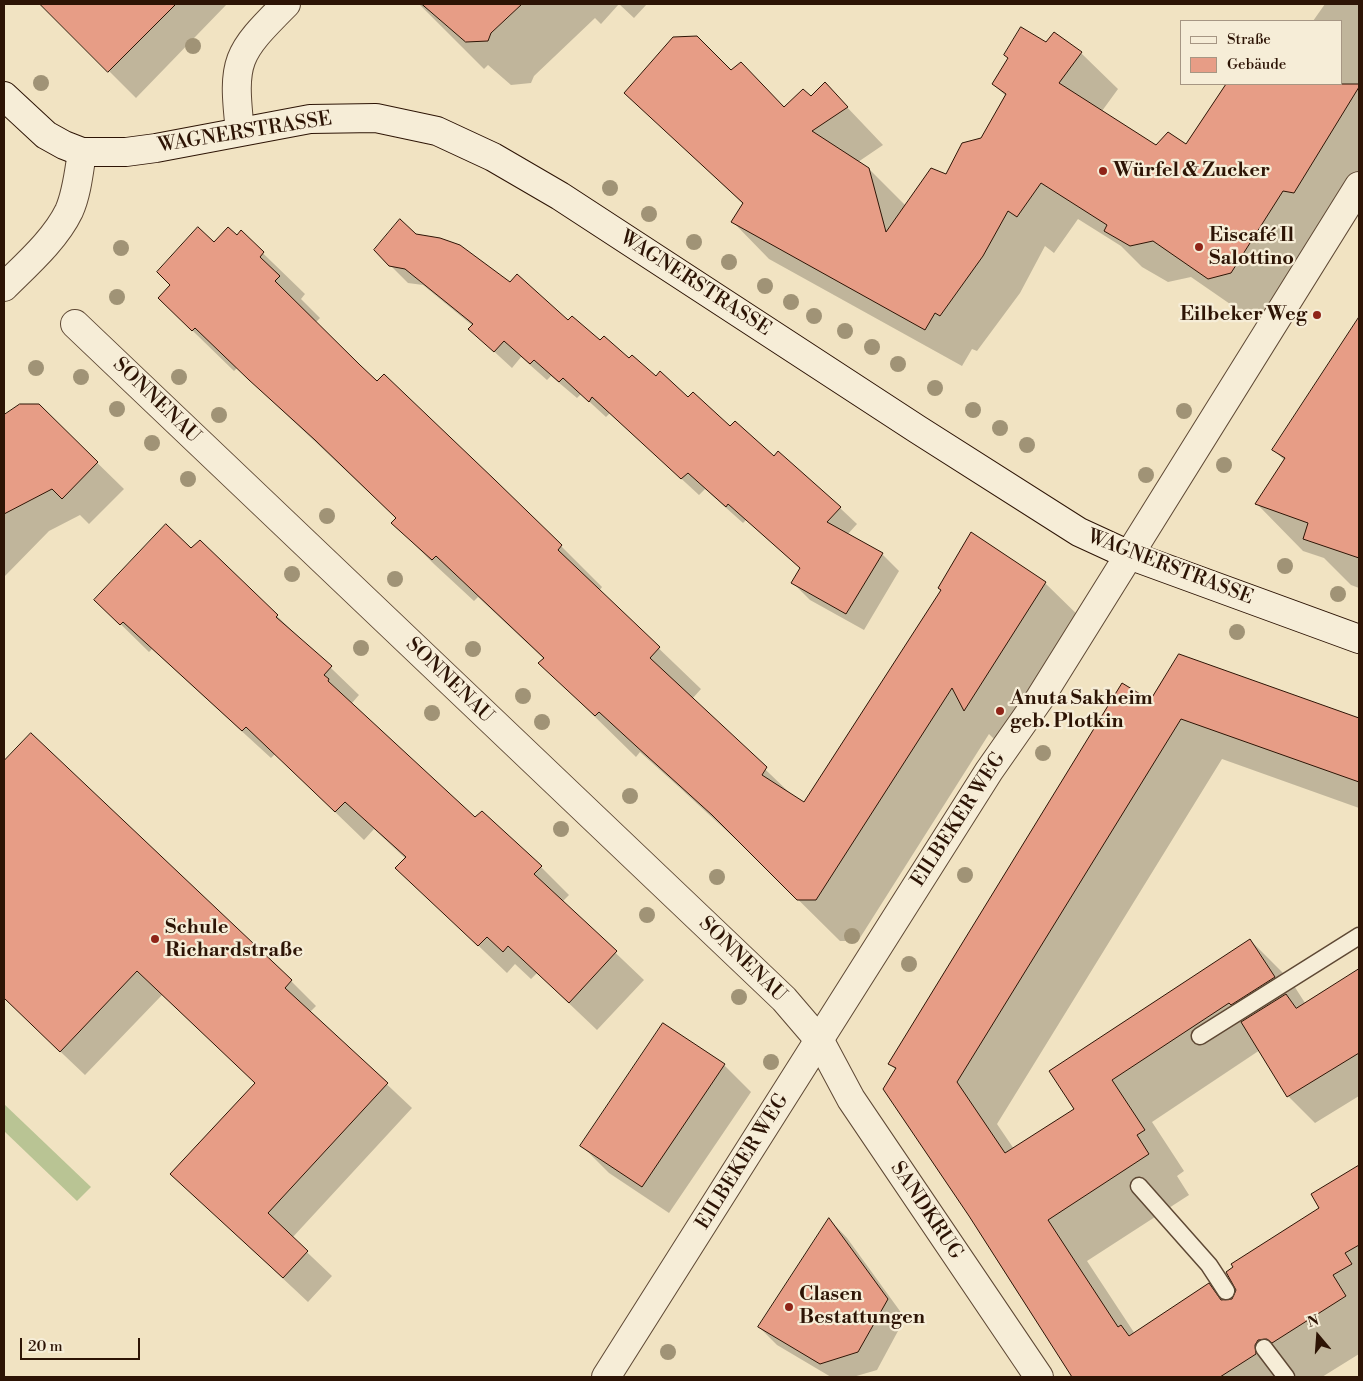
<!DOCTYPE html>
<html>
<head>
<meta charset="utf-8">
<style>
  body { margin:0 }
  #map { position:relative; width:1363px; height:1381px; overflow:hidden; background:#f1e3c2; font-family:"Libre Bodoni",serif }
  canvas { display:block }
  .frame { position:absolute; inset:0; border:5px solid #2d1405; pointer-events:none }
  .legend { position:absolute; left:1180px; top:20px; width:162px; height:65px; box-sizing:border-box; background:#f6edd7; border:1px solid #a69683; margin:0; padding:6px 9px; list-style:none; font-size:15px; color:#2d1405 }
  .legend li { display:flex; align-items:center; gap:10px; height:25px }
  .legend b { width:25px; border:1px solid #a69683 }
  .north { position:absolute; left:1293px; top:1311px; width:50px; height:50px; -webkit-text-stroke:4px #f6edd7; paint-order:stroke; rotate:342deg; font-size:14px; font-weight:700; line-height:20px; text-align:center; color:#2d1405 }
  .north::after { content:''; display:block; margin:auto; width:18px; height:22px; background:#2d1405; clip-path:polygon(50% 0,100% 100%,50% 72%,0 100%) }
  .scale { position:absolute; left:20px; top:1338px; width:120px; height:22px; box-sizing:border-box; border:2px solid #2d1405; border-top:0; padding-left:6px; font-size:15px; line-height:18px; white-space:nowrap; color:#2d1405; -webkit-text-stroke:4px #f6edd7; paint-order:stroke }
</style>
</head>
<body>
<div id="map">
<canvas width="1363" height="1381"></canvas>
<div class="frame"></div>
<ul class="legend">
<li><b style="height:6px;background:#f6edd7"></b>Straße</li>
<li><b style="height:14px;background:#e79d86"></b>Gebäude</li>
</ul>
<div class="north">N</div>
<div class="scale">20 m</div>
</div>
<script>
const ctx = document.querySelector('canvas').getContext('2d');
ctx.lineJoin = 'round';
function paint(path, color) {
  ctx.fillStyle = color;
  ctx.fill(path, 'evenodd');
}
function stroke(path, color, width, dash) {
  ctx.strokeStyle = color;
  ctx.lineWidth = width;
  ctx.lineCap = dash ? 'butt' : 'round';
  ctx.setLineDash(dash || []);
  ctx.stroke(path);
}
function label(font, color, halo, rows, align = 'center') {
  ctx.font = font + ' "Libre Bodoni",serif';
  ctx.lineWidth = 4.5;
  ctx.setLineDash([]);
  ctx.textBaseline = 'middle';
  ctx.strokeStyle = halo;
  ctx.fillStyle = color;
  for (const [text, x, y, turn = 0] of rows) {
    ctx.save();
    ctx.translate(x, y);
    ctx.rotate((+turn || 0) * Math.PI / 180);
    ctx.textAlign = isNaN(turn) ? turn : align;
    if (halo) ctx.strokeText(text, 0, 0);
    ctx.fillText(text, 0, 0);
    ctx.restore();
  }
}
const green = new Path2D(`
  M 4,1104 L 91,1187 L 77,1201 L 4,1131 Z`);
const shadow = new Path2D(`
  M 42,4 L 227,4 L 136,98 Z
  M 419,4 L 647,4 L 634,18 L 619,4 L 601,24 L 595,18 L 534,76 L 531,83 L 511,85 L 488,65 L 484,69 Z
  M 1325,4 L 1359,4 L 1359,183 L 1267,309 L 1246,315 L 1191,277 L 1168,282 L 1142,267 L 1121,246 L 1078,219 L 1054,253 L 1045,246 L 1020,293 L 977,351 L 972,349 L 962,366 L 769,259 L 733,222 L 743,204 L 626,93 L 731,71 L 785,108 L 811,97 L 825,84 L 883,145 L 858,162 L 869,169 L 906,206 L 946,175 L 982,139 L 1006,96 L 993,84 L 1046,43 L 1081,53 L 1118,89 L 1102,111 L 1156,146 L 1186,146 L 1228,84 L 1342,84 L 1342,21 L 1313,21 Z
  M 241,232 L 305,294 L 301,299 L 320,318 L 315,323 L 359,366 L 495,480 L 602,587 L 599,591 L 701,689 L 692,699 L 796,799 L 804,804 L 942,590 L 971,534 L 1045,583 L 1087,624 L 1006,751 L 989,734 L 858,941 L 840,941 L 755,857 L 679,787 L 640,752 L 636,757 L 540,663 L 544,659 L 478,597 L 474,601 L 434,564 L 393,523 L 397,519 L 237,368 L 234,371 L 159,298 L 214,244 L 237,237 Z
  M 415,235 L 510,284 L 629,360 L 774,457 L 840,508 L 857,524 L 847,535 L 882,554 L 899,571 L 864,630 L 810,600 L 793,583 L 801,569 L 746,520 L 743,523 L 705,489 L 699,495 L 610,413 L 606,417 L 581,394 L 577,398 L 551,376 L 547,380 L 521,357 L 512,368 L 487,345 L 473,326 L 423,285 L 408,283 L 390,265 Z
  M 1359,318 L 1359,588 L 1351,585 L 1324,558 L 1303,551 L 1257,504 L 1285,461 L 1274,450 Z
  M 20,405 L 38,405 L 124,489 L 89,524 L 80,515 L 49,531 L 4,577 L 4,417 Z
  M 200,542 L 359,695 L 352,703 L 475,819 L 482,812 L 541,867 L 569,895 L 562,902 L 644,980 L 597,1030 L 537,973 L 531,979 L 515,964 L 507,973 L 397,868 L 406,859 L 374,829 L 364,840 L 275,754 L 271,758 L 152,649 L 149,652 L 96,600 L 191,550 Z
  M 1180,655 L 1359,719 L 1359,808 L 1222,759 L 997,1124 L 1014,1149 L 1076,1109 L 1250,940 L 1291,981 L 1305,1003 L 1359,970 L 1359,1096 L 1315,1123 L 1288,1096 L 1260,1050 L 1152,1122 L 1184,1171 L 1177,1176 L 1189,1195 L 1087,1261 L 1135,1334 L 1209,1285 L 1225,1301 L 1233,1300 L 1321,1209 L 1312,1195 L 1359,1166 L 1359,1354 L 1322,1377 L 1074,1377 L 1012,1284 L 970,1216 L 896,1070 L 889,1063 L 1151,702 Z
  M 31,735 L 291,981 L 316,1006 L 310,1012 L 412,1108 L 292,1238 L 332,1276 L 308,1302 L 197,1198 L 256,1083 L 162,995 L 85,1075 L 4,998 L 4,763 Z
  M 724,1065 L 751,1092 L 669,1213 L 609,1173 L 582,1146 Z
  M 830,1220 L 847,1238 L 905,1318 L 877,1370 L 853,1377 L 831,1377 L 777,1345 L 759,1327 Z`);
const building = new Path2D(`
  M 40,4 L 176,4 L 108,72 Z
  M 422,4 L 522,4 L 491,33 L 488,41 L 466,42 Z
  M 1021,27 L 1046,42 L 1054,32 L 1082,52 L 1059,83 L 1156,145 L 1168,132 L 1186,144 L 1226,84 L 1359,84 L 1359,87 L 1294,193 L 1283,191 L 1231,273 L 1208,279 L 1153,241 L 1130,246 L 1104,231 L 1107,225 L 1041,183 L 1017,217 L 1008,211 L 983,256 L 940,316 L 935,313 L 925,330 L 731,222 L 743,203 L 624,93 L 673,37 L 697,36 L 731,70 L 741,62 L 784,107 L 803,89 L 811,96 L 825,82 L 848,107 L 812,131 L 869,168 L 886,232 L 931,168 L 946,174 L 962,143 L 981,138 L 1006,94 L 992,84 L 1008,58 L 1004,55 Z
  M 400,219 L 416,234 L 440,238 L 460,245 L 510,282 L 517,274 L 568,320 L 572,316 L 600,340 L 604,336 L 629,358 L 632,355 L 656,376 L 660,371 L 688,397 L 693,392 L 730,426 L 735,421 L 774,456 L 778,451 L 841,507 L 827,522 L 883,553 L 846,614 L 791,583 L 800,568 L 728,504 L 726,507 L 688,473 L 681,479 L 592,397 L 589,402 L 563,378 L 559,382 L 534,360 L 530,364 L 504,341 L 494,352 L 468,329 L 473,324 L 405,269 L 389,266 L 374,250 Z
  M 198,227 L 214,242 L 228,227 L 237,235 L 241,230 L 264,252 L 260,257 L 280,276 L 275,281 L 360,365 L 377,381 L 384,374 L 495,480 L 562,545 L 558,550 L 660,647 L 650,658 L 767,767 L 762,775 L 804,802 L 941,590 L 938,588 L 971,532 L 1046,582 L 964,711 L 952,688 L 816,900 L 797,900 L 712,815 L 636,746 L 599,712 L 595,716 L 538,663 L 544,658 L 436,556 L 432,560 L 391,523 L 396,518 L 315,440 L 249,380 L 195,328 L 192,331 L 158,298 L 170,285 L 157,272 Z
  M 1359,317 L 1359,558 L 1303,539 L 1308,523 L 1255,504 L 1285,458 L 1272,450 Z
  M 20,404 L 39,404 L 98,462 L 62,499 L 52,489 L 4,514 L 4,415 Z
  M 166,524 L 191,548 L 200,540 L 278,615 L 276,617 L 332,666 L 324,675 L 329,679 L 328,681 L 475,817 L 482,811 L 542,866 L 534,874 L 617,951 L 569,1003 L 508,946 L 503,952 L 487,937 L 478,946 L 395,868 L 406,857 L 345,802 L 335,812 L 246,727 L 242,731 L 123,622 L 120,625 L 94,600 Z
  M 1179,654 L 1359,718 L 1359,782 L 1181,719 L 957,1082 L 1005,1153 L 1074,1109 L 1049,1071 L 1250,939 L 1275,977 L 1231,1005 L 1229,1003 L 1112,1080 L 1145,1130 L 1137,1135 L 1149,1154 L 1048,1220 L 1118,1327 L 1121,1325 L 1129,1336 L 1209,1283 L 1221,1300 L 1232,1299 L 1236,1290 L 1226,1272 L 1233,1267 L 1231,1264 L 1319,1208 L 1311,1194 L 1359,1165 L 1359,1245 L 1345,1253 L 1352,1264 L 1333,1275 L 1346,1296 L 1272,1343 L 1267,1339 L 1258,1340 L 1255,1345 L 1256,1354 L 1220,1377 L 1072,1377 L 969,1216 L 883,1089 L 896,1068 L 888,1064 L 1122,683 L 1150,700 Z
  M 31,733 L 292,980 L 285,988 L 388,1083 L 268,1213 L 308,1251 L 283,1278 L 170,1174 L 255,1083 L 137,971 L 60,1052 L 4,998 L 4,761 Z
  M 1359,969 L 1359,1053 L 1287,1097 L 1241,1022 L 1286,994 L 1296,1008 Z
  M 663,1023 L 725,1064 L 642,1187 L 580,1146 Z
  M 829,1218 L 888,1299 L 858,1352 L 820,1364 L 758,1327 Z`);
const service = new Path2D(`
  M 1200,1036 L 1359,936
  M 1139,1186 L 1209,1265 L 1226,1291
  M 1264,1348 L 1286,1377`);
const minor = new Path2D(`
  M 240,131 C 232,60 236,54 286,4
  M 4,287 C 26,265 55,240 69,211 C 77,193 79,171 82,152
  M 75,324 L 784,999 L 820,1041 L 851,1099 L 1039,1377`);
const tertiary = new Path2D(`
  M 606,1377 L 989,771 L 1040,698 L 1359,186`);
const secondary = new Path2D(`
  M 4,96 L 46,135 L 64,145 L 82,152 L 126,152 L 156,148 L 310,119 L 376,118 L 437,131 L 493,157 L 560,196 L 917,429 L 1079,532 L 1129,555 L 1359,639`);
const trees = [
  [193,46],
  [41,83],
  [610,188],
  [649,214],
  [694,242],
  [121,248],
  [729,262],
  [765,286],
  [117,297],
  [791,302],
  [814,316],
  [845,331],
  [872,347],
  [898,364],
  [36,368],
  [81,377],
  [179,377],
  [935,388],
  [117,409],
  [973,410],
  [1184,411],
  [219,415],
  [1000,428],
  [152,443],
  [1027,445],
  [1224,465],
  [1146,475],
  [188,479],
  [327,516],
  [1285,566],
  [292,574],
  [395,579],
  [1338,594],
  [1237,632],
  [361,648],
  [473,649],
  [523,696],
  [432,713],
  [542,722],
  [1043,753],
  [630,796],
  [561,829],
  [965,875],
  [717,877],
  [647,915],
  [852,936],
  [909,964],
  [739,997],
  [771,1062],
  [668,1352]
];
const markers = [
  [1103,171,5,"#8f2418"],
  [1199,247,5,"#8f2418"],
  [1317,315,5,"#8f2418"],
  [1000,711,5,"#8f2418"],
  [155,939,5,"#8f2418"],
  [789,1307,5,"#8f2418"]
];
const streetNames = [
  ["WAGNERSTRASSE",245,133,-9],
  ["WAGNERSTRASSE",695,284,33],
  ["SONNENAU",156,401,44],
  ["WAGNERSTRASSE",1170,568,21],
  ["SONNENAU",449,681,44],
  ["EILBEKER WEG",959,820,-57],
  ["SONNENAU",742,960,44],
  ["EILBEKER WEG",743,1162,-58],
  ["SANDKRUG",926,1211,56]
];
const poiNames = [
  ["Würfel & Zucker",1113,171],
  ["Eiscafé Il",1209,236],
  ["Salottino",1209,259],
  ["Eilbeker Weg",1307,315,"right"],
  ["Anuta Sakheim",1010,699],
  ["geb. Plotkin",1010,722],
  ["Schule",165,928],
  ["Richardstraße",165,951],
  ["Clasen",799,1295],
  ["Bestattungen",799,1318]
];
paint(green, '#b9c494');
paint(shadow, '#0003');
paint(building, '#e79d86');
stroke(building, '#2d1405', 1);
stroke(service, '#5e4834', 19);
stroke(minor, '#5e4834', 30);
stroke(tertiary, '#5e4834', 30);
stroke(secondary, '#2d1405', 30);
stroke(service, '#f6edd7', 16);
stroke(minor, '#f6edd7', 28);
stroke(tertiary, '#f6edd7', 28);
stroke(secondary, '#f6edd7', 28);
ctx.fillStyle = '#a09376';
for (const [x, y] of trees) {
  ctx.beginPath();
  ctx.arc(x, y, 8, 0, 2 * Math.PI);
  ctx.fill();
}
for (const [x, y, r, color] of markers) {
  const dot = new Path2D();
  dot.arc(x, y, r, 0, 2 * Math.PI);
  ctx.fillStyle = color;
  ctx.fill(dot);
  stroke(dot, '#f6edd7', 2);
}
label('20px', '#2d1405', '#f6edd7', streetNames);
label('bold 20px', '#2d1405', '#f6edd7', poiNames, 'left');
</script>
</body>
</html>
